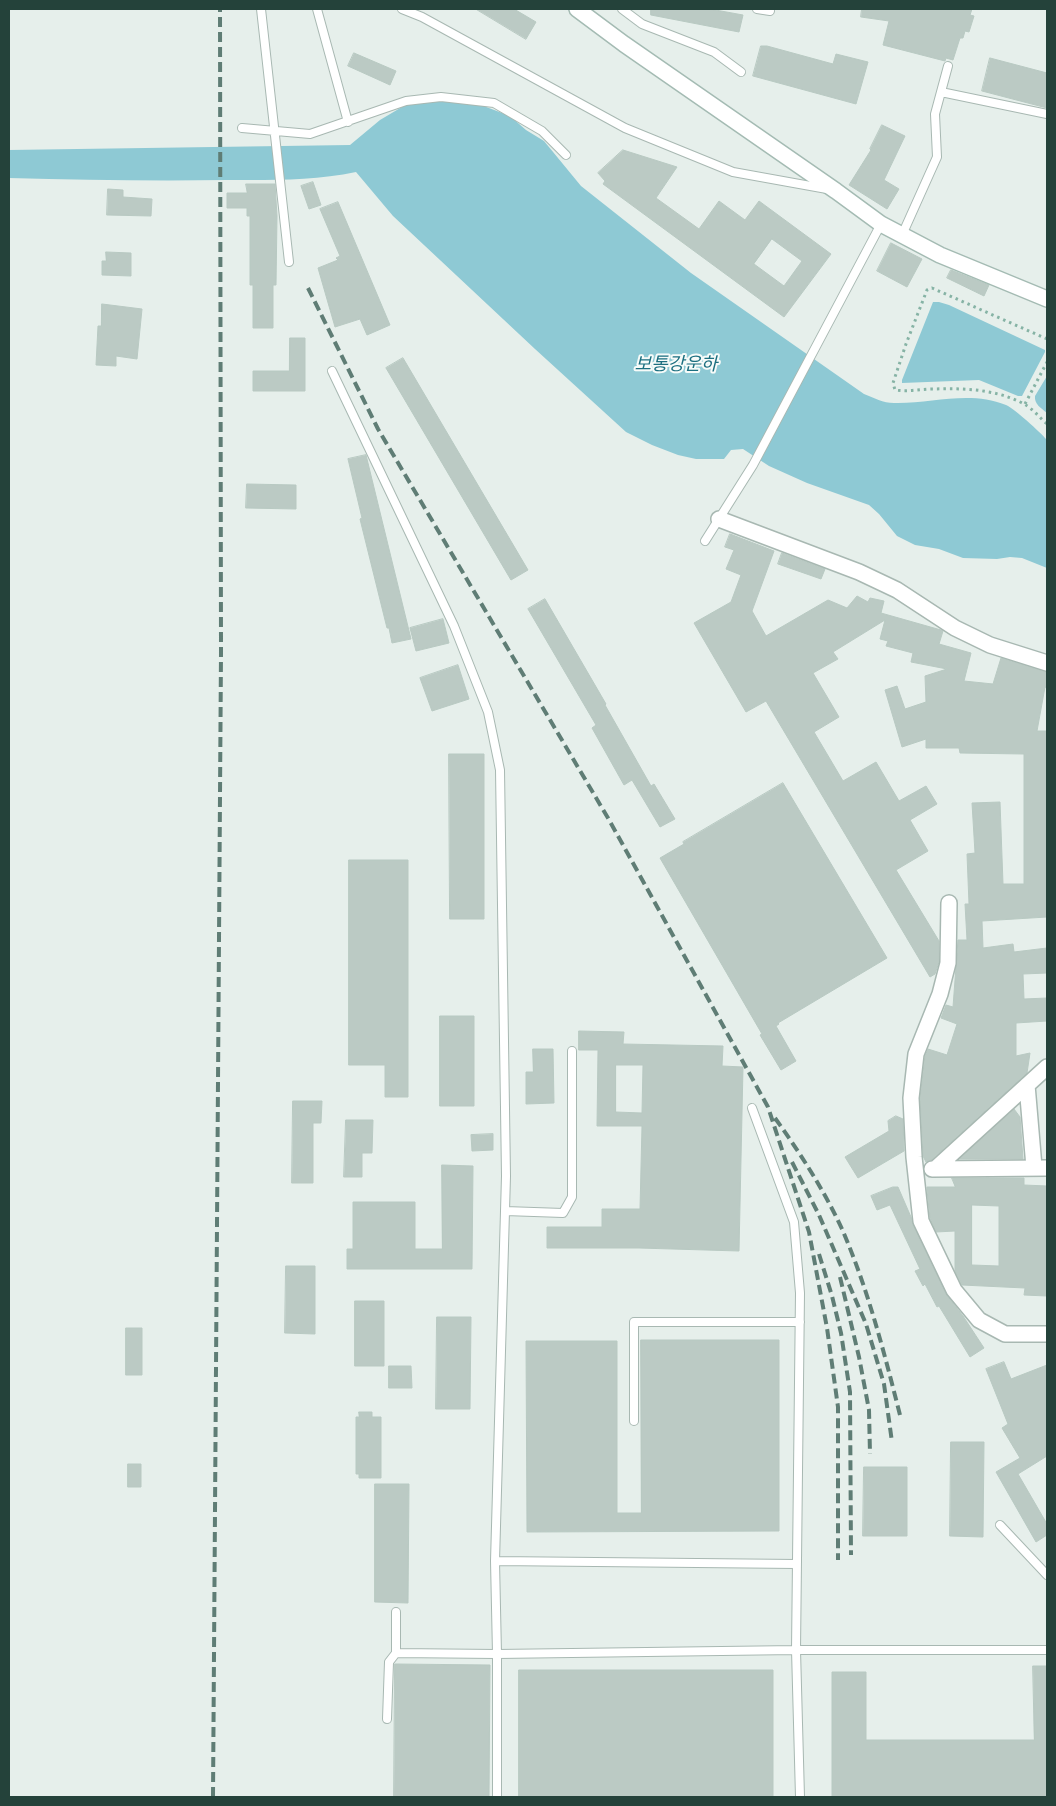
<!DOCTYPE html>
<html>
<head>
<meta charset="utf-8">
<style>
  body { margin:0 }
  #map { position:relative; width:1056px; height:1806px; overflow:hidden; background:#e6efeb; font-family:Lato,sans-serif }
  canvas { display:block }
  .frame { position:absolute; inset:0; border:10px solid #24423a; pointer-events:none }
</style>
</head>
<body>
<div id="map">
<canvas width="1056" height="1806"></canvas>
<div class="frame"></div>
</div>
<script>
const ctx = document.querySelector('canvas').getContext('2d');
ctx.lineJoin = 'round';
function paint(path, color) {
  ctx.fillStyle = color;
  ctx.fill(path, 'evenodd');
}
function stroke(path, color, width, dash) {
  ctx.strokeStyle = color;
  ctx.lineWidth = width;
  ctx.lineCap = dash ? 'butt' : 'round';
  ctx.setLineDash(dash || []);
  ctx.stroke(path);
}
function label(font, color, halo, rows, align = 'center') {
  ctx.font = font + ' Lato,"Noto Sans KR",sans-serif';
  ctx.lineWidth = 4;
  ctx.setLineDash([]);
  ctx.textBaseline = 'middle';
  ctx.strokeStyle = halo;
  ctx.fillStyle = color;
  for (const [text, x, y, turn = 0] of rows) {
    ctx.save();
    ctx.translate(x, y);
    ctx.rotate((+turn || 0) * Math.PI / 180);
    ctx.textAlign = isNaN(turn) ? turn : align;
    if (halo) ctx.strokeText(text, 0, 0);
    ctx.fillText(text, 0, 0);
    ctx.restore();
  }
}
const water = new Path2D(`
  M 429,101 L 455,101 L 481,105 L 510,116 L 526,130 L 544,141 L 581,186 L 691,273 L 864,394 C 874,398 883,403 894,403 C 931,404 969,390 1006,405 C 1016,410 1039,431 1047,440 L 1047,568 L 1022,558 L 1010,557 L 997,559 L 963,558 L 939,549 L 915,545 L 897,536 L 879,514 L 869,505 L 807,483 L 769,466 L 743,449 L 731,450 L 724,459 L 696,459 L 678,455 L 652,445 L 626,432 L 535,349 L 393,216 L 356,172 C 314,181 270,180 227,180 C 154,181 82,180 9,178 L 9,150 L 350,145 L 380,120 L 407,104 Z
  M 933,302 L 939,302 L 949,305 L 1045,350 L 1045,352 L 1022,396 L 1018,396 L 979,380 L 902,383 L 902,380 Z
  M 1047,376 L 1047,413 C 1041,408 1034,404 1035,396 Z`);
const building = new Path2D(`
  M 476,9 L 514,9 L 536,22 L 526,39 Z
  M 651,9 L 710,9 L 743,15 L 739,32 L 651,15 Z
  M 862,9 L 972,9 L 970,15 L 974,16 L 969,32 L 965,31 L 963,38 L 960,38 L 953,60 L 946,58 L 945,61 L 883,45 L 889,21 L 861,17 Z
  M 761,46 L 767,46 L 833,64 L 836,54 L 868,62 L 856,104 L 753,76 Z
  M 354,53 L 396,71 L 390,85 L 348,66 Z
  M 990,58 L 1047,73 L 1047,108 L 982,91 Z
  M 882,125 L 905,136 L 884,180 L 899,189 L 887,209 L 849,185 L 871,150 L 870,149 Z
  M 623,150 L 677,167 L 656,198 L 699,229 L 719,201 L 745,220 L 759,201 L 831,254 L 784,317 L 603,184 L 605,181 L 598,173 ZM 772,239 L 802,261 L 784,286 L 754,264 Z
  M 313,182 L 321,205 L 309,209 L 301,186 Z
  M 246,184 L 275,184 L 277,216 L 276,285 L 273,285 L 273,328 L 253,328 L 253,285 L 250,285 L 250,216 L 247,216 L 247,208 L 227,208 L 227,193 L 247,193 Z
  M 108,189 L 123,190 L 123,197 L 152,199 L 151,216 L 107,215 Z
  M 338,202 L 390,325 L 367,335 L 360,319 L 335,327 L 318,268 L 338,260 L 336,258 L 340,256 L 320,209 Z
  M 891,243 L 922,259 L 907,287 L 877,271 Z
  M 106,252 L 131,253 L 131,276 L 102,275 L 102,261 L 106,261 Z
  M 951,270 L 989,285 L 984,296 L 947,278 Z
  M 102,304 L 142,309 L 137,359 L 116,356 L 116,366 L 96,365 L 98,326 L 101,326 Z
  M 290,338 L 305,338 L 305,391 L 253,391 L 253,371 L 289,371 Z
  M 403,358 L 528,570 L 511,580 L 386,368 Z
  M 366,455 L 411,639 L 392,643 L 389,628 L 387,628 L 360,519 L 362,518 L 348,459 Z
  M 247,484 L 296,485 L 296,509 L 246,508 Z
  M 730,534 L 774,551 L 752,611 L 766,636 L 828,600 L 847,608 L 857,596 L 868,602 L 870,598 L 884,601 L 881,613 L 941,630 L 943,631 L 939,644 L 971,653 L 964,681 L 993,684 L 1001,658 L 1047,672 L 1047,688 L 1045,687 L 1037,731 L 1047,731 L 1047,917 L 982,921 L 983,948 L 1013,944 L 1014,952 L 1047,948 L 1047,973 L 1023,974 L 1024,999 L 1047,998 L 1047,1021 L 1016,1023 L 1016,1056 L 1030,1053 L 1027,1073 L 931,1160 L 926,1162 L 923,1156 L 920,1098 L 925,1056 L 928,1049 L 947,1055 L 957,1024 L 941,1018 L 946,1005 L 953,1007 L 958,940 L 967,940 L 965,904 L 969,904 L 967,854 L 975,853 L 972,803 L 1000,802 L 1003,884 L 1024,884 L 1024,754 L 960,753 L 959,748 L 926,748 L 926,739 L 902,747 L 885,690 L 897,686 L 905,709 L 926,702 L 925,676 L 947,669 L 911,662 L 913,653 L 886,646 L 888,641 L 880,639 L 885,620 L 833,652 L 838,659 L 813,673 L 839,717 L 814,732 L 843,781 L 876,762 L 899,801 L 926,786 L 937,804 L 910,820 L 928,851 L 896,870 L 939,941 L 939,962 L 935,974 L 930,977 L 766,701 L 746,712 L 694,623 L 731,602 L 741,575 L 726,569 L 734,550 L 725,547 Z
  M 782,553 L 825,569 L 821,579 L 778,564 Z
  M 545,599 L 606,704 L 605,705 L 651,786 L 654,784 L 675,819 L 660,827 L 632,780 L 624,785 L 592,728 L 596,725 L 528,609 Z
  M 443,619 L 449,643 L 416,651 L 410,628 Z
  M 458,665 L 469,699 L 432,711 L 420,678 Z
  M 449,754 L 484,754 L 484,919 L 450,919 Z
  M 783,783 L 887,958 L 778,1023 L 779,1024 L 776,1026 L 796,1061 L 781,1070 L 760,1035 L 762,1034 L 660,858 L 684,844 L 683,842 Z
  M 349,860 L 408,860 L 408,1097 L 385,1097 L 385,1065 L 349,1065 Z
  M 440,1016 L 474,1016 L 474,1106 L 440,1106 Z
  M 579,1031 L 624,1032 L 623,1044 L 723,1046 L 722,1066 L 743,1067 L 739,1251 L 639,1248 L 547,1248 L 547,1227 L 602,1227 L 602,1209 L 640,1209 L 642,1126 L 597,1126 L 598,1050 L 579,1050 ZM 616,1065 L 643,1065 L 642,1113 L 616,1112 Z
  M 533,1049 L 553,1049 L 554,1103 L 526,1104 L 526,1072 L 533,1072 Z
  M 293,1101 L 322,1101 L 321,1123 L 313,1123 L 313,1183 L 292,1183 Z
  M 1014,1109 L 1020,1117 L 1023,1159 L 959,1159 Z
  M 896,1116 L 903,1119 L 904,1151 L 858,1178 L 845,1157 L 889,1131 L 888,1121 Z
  M 346,1120 L 373,1120 L 372,1153 L 362,1153 L 362,1177 L 344,1177 Z
  M 493,1134 L 493,1150 L 472,1151 L 471,1135 Z
  M 442,1165 L 473,1166 L 472,1269 L 347,1269 L 347,1249 L 353,1249 L 353,1202 L 415,1202 L 415,1249 L 442,1249 Z
  M 952,1178 L 1024,1178 L 1024,1185 L 1047,1186 L 1047,1296 L 1024,1295 L 1025,1288 L 962,1285 L 955,1271 L 955,1231 L 936,1232 L 930,1218 L 927,1190 L 927,1187 L 955,1187 ZM 972,1205 L 999,1206 L 999,1266 L 972,1265 Z
  M 893,1187 L 898,1187 L 911,1217 L 913,1225 L 946,1294 L 963,1316 L 984,1348 L 970,1357 L 939,1306 L 937,1307 L 925,1284 L 923,1286 L 915,1271 L 920,1269 L 890,1205 L 877,1210 L 871,1196 Z
  M 286,1266 L 315,1266 L 315,1334 L 285,1333 Z
  M 355,1301 L 384,1301 L 384,1366 L 355,1366 Z
  M 437,1317 L 471,1317 L 470,1409 L 436,1409 Z
  M 126,1328 L 142,1328 L 142,1375 L 126,1375 Z
  M 641,1340 L 779,1340 L 779,1531 L 527,1532 L 526,1341 L 617,1341 L 617,1513 L 641,1513 Z
  M 1004,1362 L 1011,1379 L 1047,1365 L 1047,1456 L 1018,1474 L 1047,1524 L 1047,1535 L 1036,1542 L 996,1472 L 1020,1458 L 1002,1428 L 1008,1424 L 986,1369 Z
  M 389,1366 L 411,1366 L 412,1388 L 389,1388 Z
  M 359,1412 L 372,1412 L 372,1417 L 381,1417 L 381,1478 L 359,1478 L 359,1474 L 356,1474 L 356,1417 L 359,1417 Z
  M 951,1442 L 984,1442 L 983,1537 L 950,1536 Z
  M 128,1464 L 141,1464 L 141,1487 L 128,1487 Z
  M 864,1467 L 907,1467 L 907,1536 L 863,1536 Z
  M 375,1484 L 409,1484 L 408,1603 L 375,1602 Z
  M 395,1664 L 490,1665 L 489,1797 L 394,1797 Z
  M 1033,1666 L 1047,1666 L 1047,1797 L 832,1797 L 832,1672 L 866,1672 L 866,1740 L 1034,1740 Z
  M 519,1670 L 773,1670 L 773,1797 L 519,1797 Z`);
const path = new Path2D(`
  M 1047,339 L 932,288 L 927,290 L 906,344 L 893,383 L 895,390 C 908,392 920,389 933,389 C 964,388 996,389 1024,404 C 1032,408 1040,418 1047,424
  M 1025,404 L 1047,362`);
const lane = new Path2D(`
  M 261,9 L 289,262
  M 317,9 L 348,122
  M 402,9 L 422,17 L 625,128 L 733,172 L 827,189
  M 622,9 L 642,24 L 714,52 L 741,72
  M 757,9 L 770,11
  M 941,92 L 1047,114
  M 242,128 L 310,134 L 406,101 L 441,97 L 494,103 L 542,131 L 566,155
  M 902,235 L 937,157 L 935,114 L 948,66
  M 332,371 L 454,626 L 488,712 L 500,770 L 506,1176 L 495,1561 L 497,1654 L 497,1797
  M 705,541 L 753,465 L 881,224
  M 752,1108 L 794,1222 L 800,1293 L 796,1650 L 800,1797
  M 505,1211 L 563,1213 L 572,1197 L 572,1051
  M 634,1421 L 634,1322 L 800,1322
  M 1000,1525 L 1047,1575
  M 495,1561 L 797,1564
  M 396,1653 L 497,1654 L 796,1650 L 1047,1650
  M 387,1719 L 389,1662 L 396,1653 L 396,1612`);
const street = new Path2D(`
  M 719,519 L 859,572 L 897,590 L 955,628 L 990,645 L 1047,663
  M 949,903 L 948,963 L 940,994 L 916,1054 L 911,1098 L 914,1157 L 921,1221 L 954,1290 L 979,1320 L 1005,1334 L 1047,1334
  M 1027,1085 L 1034,1167
  M 932,1169 L 1047,1168
  M 935,1169 L 1047,1067`);
const secondary = new Path2D(`
  M 577,9 L 624,44 L 836,191 L 881,224 L 940,255 L 1047,299`);
const rail = new Path2D(`
  M 308,288 L 378,429 L 608,818 L 768,1107 L 809,1232 L 827,1328 L 838,1407 L 838,1560
  M 775,1118 C 800,1153 824,1190 842,1229 C 868,1289 884,1352 900,1415
  M 792,1162 L 819,1215 L 866,1324 L 884,1384 L 892,1442
  M 819,1254 L 832,1296 L 841,1333 L 850,1392 L 851,1555
  M 840,1277 L 859,1357 L 869,1410 L 870,1454
  M 213,1797 L 221,653 L 220,9`);
const waterNames = [
  ["보통강운하",676,364]
];
paint(water, '#8ec9d4');
paint(building, '#bbcac4');
stroke(building, '#b8c9c2', 1);
stroke(lane, '#a8b8b2', 10);
stroke(street, '#a8b8b2', 18);
stroke(secondary, '#a4bbb3', 18);
stroke(path, '#86b3a5', 3, [2.5, 4]);
stroke(lane, '#fff', 8);
stroke(street, '#fff', 15);
stroke(secondary, '#fff', 15);
stroke(rail, '#5f7d75', 4, [10, 5]);
label('italic 18px', '#1c6f80', '#f7fbf9', waterNames);
</script>
</body>
</html>
